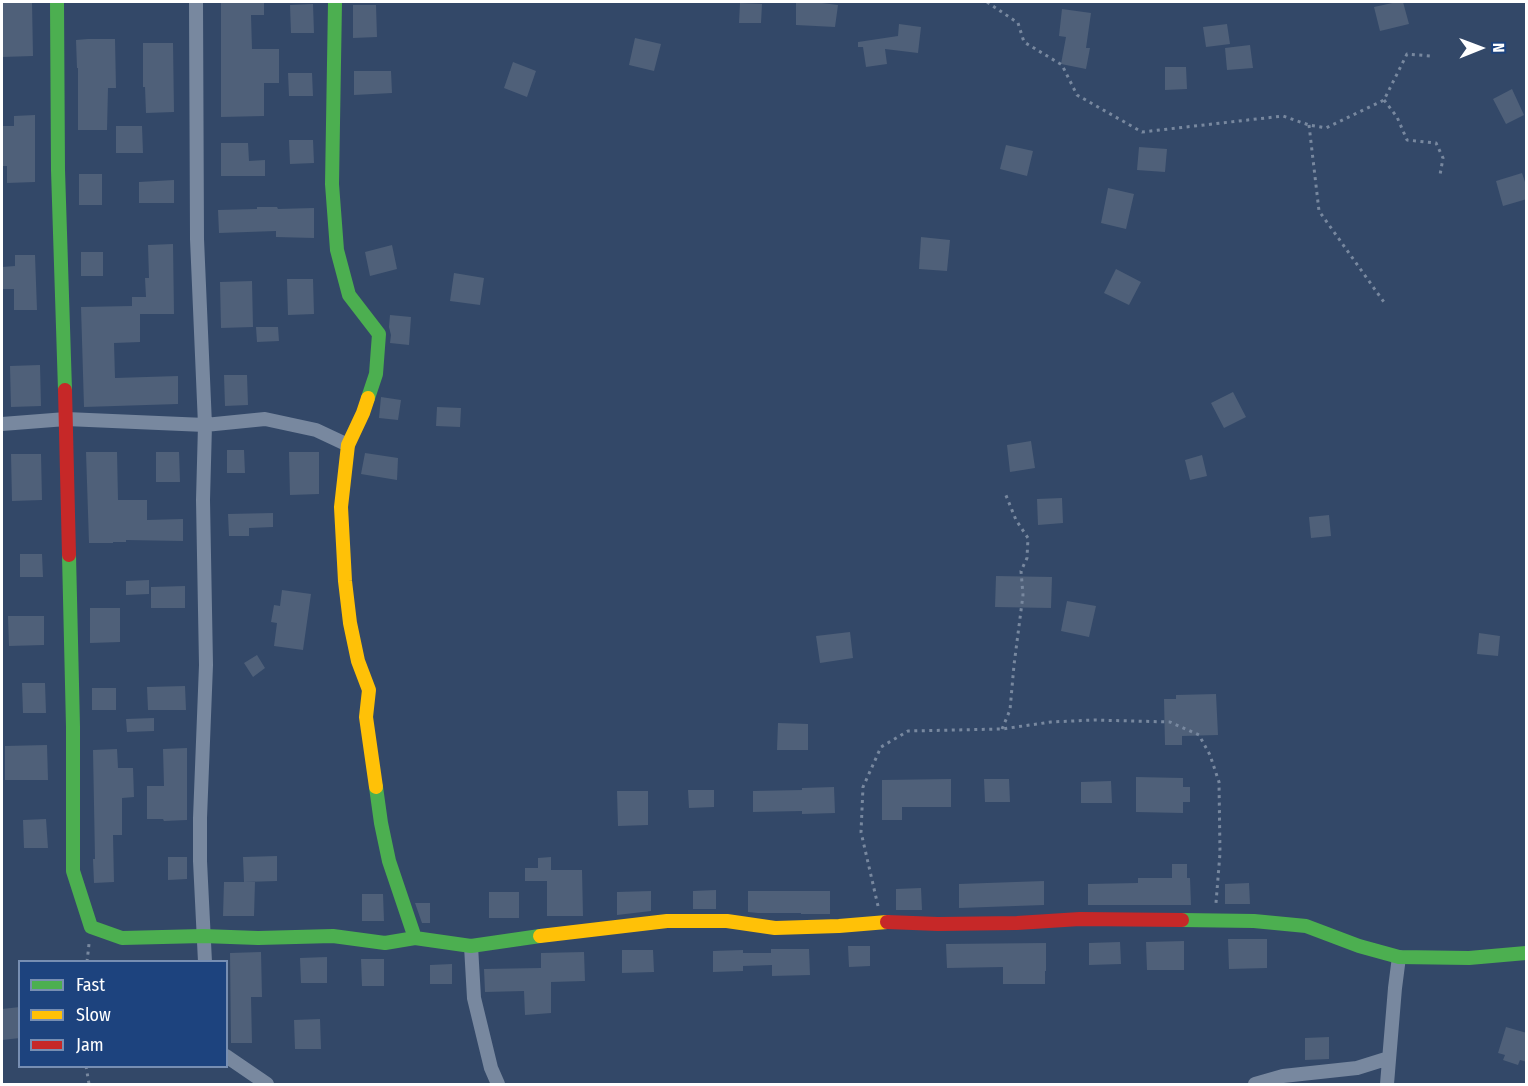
<!DOCTYPE html>
<html>
<head>
<meta charset="utf-8">
<style>
  body { margin:0 }
  #map { position:relative; width:1528px; height:1086px; overflow:hidden; background:#334868; font-family:"Fira Sans Condensed",sans-serif }
  canvas { display:block }
  .frame { position:absolute; inset:0; border:3px solid #fff; pointer-events:none }
  .legend { position:absolute; left:18px; top:960px; width:210px; height:108px; box-sizing:border-box; background:#1d437e; border:2px solid #778eb2; margin:0; padding:8px 10px; list-style:none; font-size:18px; color:#fff }
  .legend li { display:flex; align-items:center; gap:12px; height:30px }
  .legend b { width:30px; border:2px solid #778eb2 }
  .north { position:absolute; left:1450px; top:18px; width:60px; height:60px; -webkit-text-stroke:4px #1d437e; paint-order:stroke; rotate:89deg; font-size:16px; font-weight:700; line-height:24px; text-align:center; color:#fff }
  .north::after { content:''; display:block; margin:auto; width:21px; height:27px; background:#fff; clip-path:polygon(50% 0,100% 100%,50% 72%,0 100%) }
</style>
</head>
<body>
<div id="map">
<canvas width="1528" height="1086"></canvas>
<div class="frame"></div>
<ul class="legend">
<li><b style="height:8px;background:#4caf50"></b>Fast</li>
<li><b style="height:8px;background:#ffc107"></b>Slow</li>
<li><b style="height:8px;background:#c62828"></b>Jam</li>
</ul>
<div class="north">N</div>
</div>
<script>
const ctx = document.querySelector('canvas').getContext('2d');
ctx.lineJoin = 'round';
function paint(path, color) {
  ctx.fillStyle = color;
  ctx.fill(path, 'evenodd');
}
function stroke(path, color, width, dash) {
  ctx.strokeStyle = color;
  ctx.lineWidth = width;
  ctx.lineCap = dash ? 'butt' : 'round';
  ctx.setLineDash(dash || []);
  ctx.stroke(path);
}
const building = new Path2D(`
  M 2,2 L 32,2 L 33,56 L 2,57 Z
  M 221,2 L 264,2 L 264,15 L 251,15 L 252,49 L 279,49 L 279,83 L 264,83 L 264,116 L 221,117 Z
  M 796,2 L 814,2 L 838,5 L 835,27 L 796,25 Z
  M 1397,2 L 1403,2 L 1409,24 L 1380,31 L 1374,7 Z
  M 740,3 L 762,4 L 761,23 L 739,23 Z
  M 313,4 L 314,33 L 291,33 L 290,5 Z
  M 353,5 L 376,5 L 377,37 L 353,38 Z
  M 1062,9 L 1091,13 L 1086,48 L 1090,48 L 1086,69 L 1061,64 L 1066,37 L 1059,36 Z
  M 899,24 L 921,27 L 918,53 L 885,49 L 887,64 L 866,67 L 863,47 L 858,47 L 858,42 L 898,36 Z
  M 1227,24 L 1230,44 L 1206,47 L 1203,27 Z
  M 635,38 L 661,44 L 654,71 L 629,65 Z
  M 88,39 L 115,39 L 116,88 L 108,88 L 107,130 L 78,130 L 78,68 L 77,68 L 76,40 Z
  M 143,43 L 173,43 L 174,112 L 146,113 L 145,87 L 143,87 Z
  M 1250,45 L 1253,68 L 1227,70 L 1225,48 Z
  M 513,62 L 536,71 L 527,97 L 504,88 Z
  M 1165,67 L 1186,67 L 1187,89 L 1165,90 Z
  M 354,71 L 391,71 L 392,93 L 354,95 Z
  M 288,73 L 312,73 L 313,96 L 289,96 Z
  M 1512,89 L 1524,115 L 1506,124 L 1493,99 Z
  M 35,115 L 35,182 L 7,183 L 7,166 L 2,166 L 2,126 L 14,126 L 14,116 Z
  M 116,126 L 142,126 L 143,153 L 116,153 Z
  M 289,140 L 313,140 L 314,163 L 290,164 Z
  M 221,143 L 248,143 L 249,161 L 265,160 L 265,176 L 221,176 Z
  M 1006,145 L 1033,151 L 1027,176 L 1000,169 Z
  M 1139,147 L 1167,149 L 1165,172 L 1137,170 Z
  M 1522,173 L 1527,188 L 1527,199 L 1503,206 L 1496,181 Z
  M 79,174 L 102,174 L 102,205 L 79,205 Z
  M 174,180 L 174,203 L 139,203 L 139,182 Z
  M 1108,188 L 1134,194 L 1126,229 L 1101,223 Z
  M 257,207 L 277,207 L 278,209 L 314,208 L 314,238 L 276,237 L 276,231 L 219,233 L 218,210 L 257,209 Z
  M 921,237 L 950,240 L 947,271 L 919,269 Z
  M 173,244 L 174,314 L 140,314 L 140,342 L 114,343 L 115,378 L 178,376 L 178,404 L 84,407 L 81,307 L 132,306 L 132,297 L 146,297 L 145,278 L 149,278 L 148,245 Z
  M 392,245 L 397,269 L 370,276 L 365,252 Z
  M 81,252 L 103,252 L 103,276 L 81,276 Z
  M 15,255 L 35,255 L 37,310 L 14,310 L 14,289 L 2,289 L 2,267 L 15,266 Z
  M 1116,269 L 1141,282 L 1129,305 L 1104,293 Z
  M 454,273 L 484,278 L 480,305 L 450,301 Z
  M 287,279 L 313,279 L 314,314 L 288,315 Z
  M 252,281 L 253,327 L 221,328 L 220,282 Z
  M 390,315 L 411,317 L 409,345 L 390,343 L 391,335 L 389,327 Z
  M 256,327 L 278,327 L 279,341 L 257,342 Z
  M 40,365 L 41,406 L 11,407 L 10,366 Z
  M 224,375 L 247,375 L 248,405 L 225,406 Z
  M 1233,392 L 1246,417 L 1224,428 L 1211,403 Z
  M 381,397 L 401,400 L 398,420 L 379,418 Z
  M 437,407 L 461,408 L 460,427 L 436,426 Z
  M 1031,441 L 1035,468 L 1010,472 L 1007,445 Z
  M 227,450 L 244,450 L 245,473 L 227,473 Z
  M 86,452 L 117,452 L 118,500 L 147,500 L 147,520 L 183,519 L 183,541 L 126,540 L 126,542 L 113,542 L 113,543 L 89,543 Z
  M 156,452 L 179,452 L 180,482 L 156,482 Z
  M 289,452 L 319,452 L 319,494 L 290,495 Z
  M 365,453 L 398,458 L 397,480 L 361,474 Z
  M 11,454 L 41,454 L 42,500 L 12,501 Z
  M 1202,455 L 1207,476 L 1190,480 L 1185,460 Z
  M 1062,498 L 1063,523 L 1038,525 L 1037,499 Z
  M 273,513 L 273,527 L 249,528 L 249,536 L 229,536 L 228,514 Z
  M 1329,515 L 1331,536 L 1311,538 L 1309,517 Z
  M 20,554 L 42,554 L 43,577 L 20,577 Z
  M 996,576 L 1052,577 L 1051,608 L 995,607 Z
  M 149,580 L 149,594 L 126,595 L 126,581 Z
  M 185,586 L 185,608 L 151,608 L 151,587 Z
  M 282,590 L 311,594 L 303,650 L 274,646 L 277,623 L 271,622 L 274,605 L 280,606 Z
  M 1067,601 L 1096,606 L 1089,637 L 1061,631 Z
  M 90,608 L 120,608 L 120,642 L 90,643 Z
  M 8,616 L 44,616 L 44,645 L 9,646 Z
  M 850,632 L 853,658 L 820,663 L 816,636 Z
  M 1479,633 L 1500,636 L 1498,656 L 1477,654 Z
  M 257,655 L 265,668 L 253,677 L 244,663 Z
  M 22,683 L 45,683 L 46,713 L 23,713 Z
  M 185,686 L 186,710 L 148,710 L 147,687 Z
  M 92,688 L 116,688 L 116,710 L 92,710 Z
  M 1216,694 L 1218,735 L 1182,736 L 1182,745 L 1165,745 L 1164,699 L 1176,699 L 1176,695 Z
  M 154,718 L 154,731 L 127,732 L 126,719 Z
  M 778,723 L 808,724 L 808,750 L 777,750 Z
  M 47,745 L 48,780 L 5,780 L 5,746 Z
  M 187,748 L 187,820 L 164,821 L 163,819 L 147,819 L 147,786 L 164,786 L 163,749 Z
  M 117,749 L 118,768 L 133,768 L 134,797 L 122,798 L 122,835 L 113,835 L 114,882 L 94,883 L 93,859 L 95,859 L 93,750 Z
  M 1136,777 L 1183,778 L 1183,787 L 1190,787 L 1190,802 L 1183,802 L 1183,813 L 1136,812 Z
  M 951,779 L 951,807 L 902,807 L 902,820 L 882,820 L 882,780 Z
  M 984,779 L 1009,779 L 1010,802 L 985,802 Z
  M 1111,781 L 1112,803 L 1081,803 L 1081,782 Z
  M 834,787 L 835,813 L 802,814 L 802,811 L 753,812 L 753,791 L 802,790 L 802,788 Z
  M 688,790 L 714,790 L 714,807 L 689,808 Z
  M 617,791 L 648,791 L 648,825 L 618,826 Z
  M 46,819 L 48,848 L 24,848 L 23,820 Z
  M 277,856 L 277,881 L 244,882 L 243,857 Z
  M 168,857 L 187,857 L 187,879 L 168,880 Z
  M 551,857 L 551,870 L 582,870 L 583,916 L 547,916 L 547,881 L 525,881 L 525,868 L 538,868 L 538,858 Z
  M 1172,864 L 1187,864 L 1187,878 L 1190,878 L 1191,905 L 1088,905 L 1088,884 L 1138,883 L 1138,878 L 1172,878 Z
  M 1044,881 L 1044,905 L 959,908 L 959,884 Z
  M 224,882 L 255,882 L 254,916 L 223,916 Z
  M 1249,883 L 1250,904 L 1225,904 L 1225,884 Z
  M 921,888 L 922,910 L 896,910 L 896,889 Z
  M 716,890 L 716,909 L 693,909 L 693,891 Z
  M 651,891 L 651,911 L 617,915 L 617,892 Z
  M 748,891 L 830,891 L 830,914 L 801,914 L 801,913 L 758,913 L 748,912 Z
  M 489,892 L 519,892 L 519,918 L 489,918 Z
  M 362,894 L 383,894 L 384,921 L 362,921 Z
  M 415,903 L 430,903 L 430,923 L 422,923 Z
  M 1228,939 L 1267,939 L 1267,968 L 1229,969 Z
  M 1184,941 L 1184,970 L 1147,970 L 1146,942 Z
  M 1120,942 L 1121,964 L 1089,965 L 1089,943 Z
  M 1046,943 L 1046,971 L 1045,971 L 1045,984 L 1003,984 L 1003,967 L 947,968 L 946,944 Z
  M 848,946 L 870,946 L 870,966 L 849,967 Z
  M 771,949 L 809,949 L 810,975 L 772,976 L 772,965 L 743,966 L 743,971 L 713,972 L 713,951 L 743,950 L 743,953 L 771,953 Z
  M 622,950 L 653,950 L 654,972 L 622,973 Z
  M 261,952 L 262,997 L 251,997 L 252,1043 L 231,1043 L 230,953 Z
  M 584,952 L 585,981 L 551,982 L 551,1013 L 525,1015 L 524,991 L 485,992 L 484,969 L 541,968 L 541,953 Z
  M 327,957 L 327,983 L 301,983 L 300,958 Z
  M 361,959 L 384,959 L 384,986 L 362,986 Z
  M 452,964 L 452,984 L 430,984 L 430,965 Z
  M 20,1007 L 20,1038 L 2,1040 L 2,1009 Z
  M 320,1019 L 321,1049 L 295,1049 L 294,1020 Z
  M 1506,1027 L 1527,1033 L 1527,1062 L 1520,1060 L 1518,1065 L 1503,1060 L 1505,1055 L 1498,1053 Z
  M 1329,1037 L 1329,1059 L 1305,1060 L 1305,1038 Z`);
const path = new Path2D(`
  M 987,2 L 1018,23 L 1024,42 L 1062,65 L 1077,95 L 1142,132 L 1283,116 L 1309,125 L 1326,128 L 1384,100 L 1407,54 L 1430,56
  M 1384,100 L 1397,117 L 1407,140 L 1436,143 L 1443,158 L 1440,175
  M 1309,125 L 1319,211 L 1386,305
  M 1002,729 L 1010,710 L 1014,665 L 1023,595 L 1021,571 L 1027,558 L 1028,538 L 1016,520 L 1005,493
  M 878,906 L 861,832 L 863,787 L 881,747 L 908,731 L 1002,729 L 1051,722 L 1094,720 L 1170,722 L 1199,735 L 1210,755 L 1219,782 L 1220,853 L 1216,903
  M 87,962 L 89,944
  M 86,1066 L 89,1084`);
const street = new Path2D(`
  M 196,2 L 197,239 L 205,425 L 203,500 L 206,665 L 200,818 L 200,861 L 205,962
  M 2,424 L 66,419 L 205,425 L 265,419 L 316,430 L 348,445
  M 471,946 L 474,998 L 491,1068 L 498,1084
  M 226,1056 L 267,1084
  M 1255,1084 L 1283,1076 L 1357,1068 L 1389,1058
  M 1387,1084 L 1395,988 L 1399,957`);
const fast = new Path2D(`
  M 57,2 L 58,170 L 65,390
  M 335,2 L 332,184 L 337,250 L 349,295 L 379,334 L 376,374 L 368,398
  M 69,555 L 73,727 L 73,871 L 91,927 L 122,938 L 203,936 L 258,938 L 333,936 L 385,943 L 415,938 L 471,946 L 540,936
  M 376,787 L 381,823 L 389,861 L 415,938
  M 1182,920 L 1254,921 L 1306,926 L 1359,946 L 1399,957 L 1469,958 L 1526,953`);
const slow = new Path2D(`
  M 368,398 L 363,413 L 348,445 L 341,507 L 345,581 L 350,623 L 358,661 L 369,690 L 366,717 L 376,787
  M 540,936 L 667,921 L 727,921 L 775,928 L 839,926 L 887,922`);
const jam = new Path2D(`
  M 65,390 L 69,555
  M 887,922 L 938,924 L 1017,923 L 1080,919 L 1182,920`);
paint(building, '#4f6079');
stroke(path, '#78889f', 3, [3, 4.5]);
stroke(street, '#78889f', 14);
stroke(fast, '#4caf50', 14);
stroke(slow, '#ffc107', 14);
stroke(jam, '#c62828', 14);
</script>
</body>
</html>
